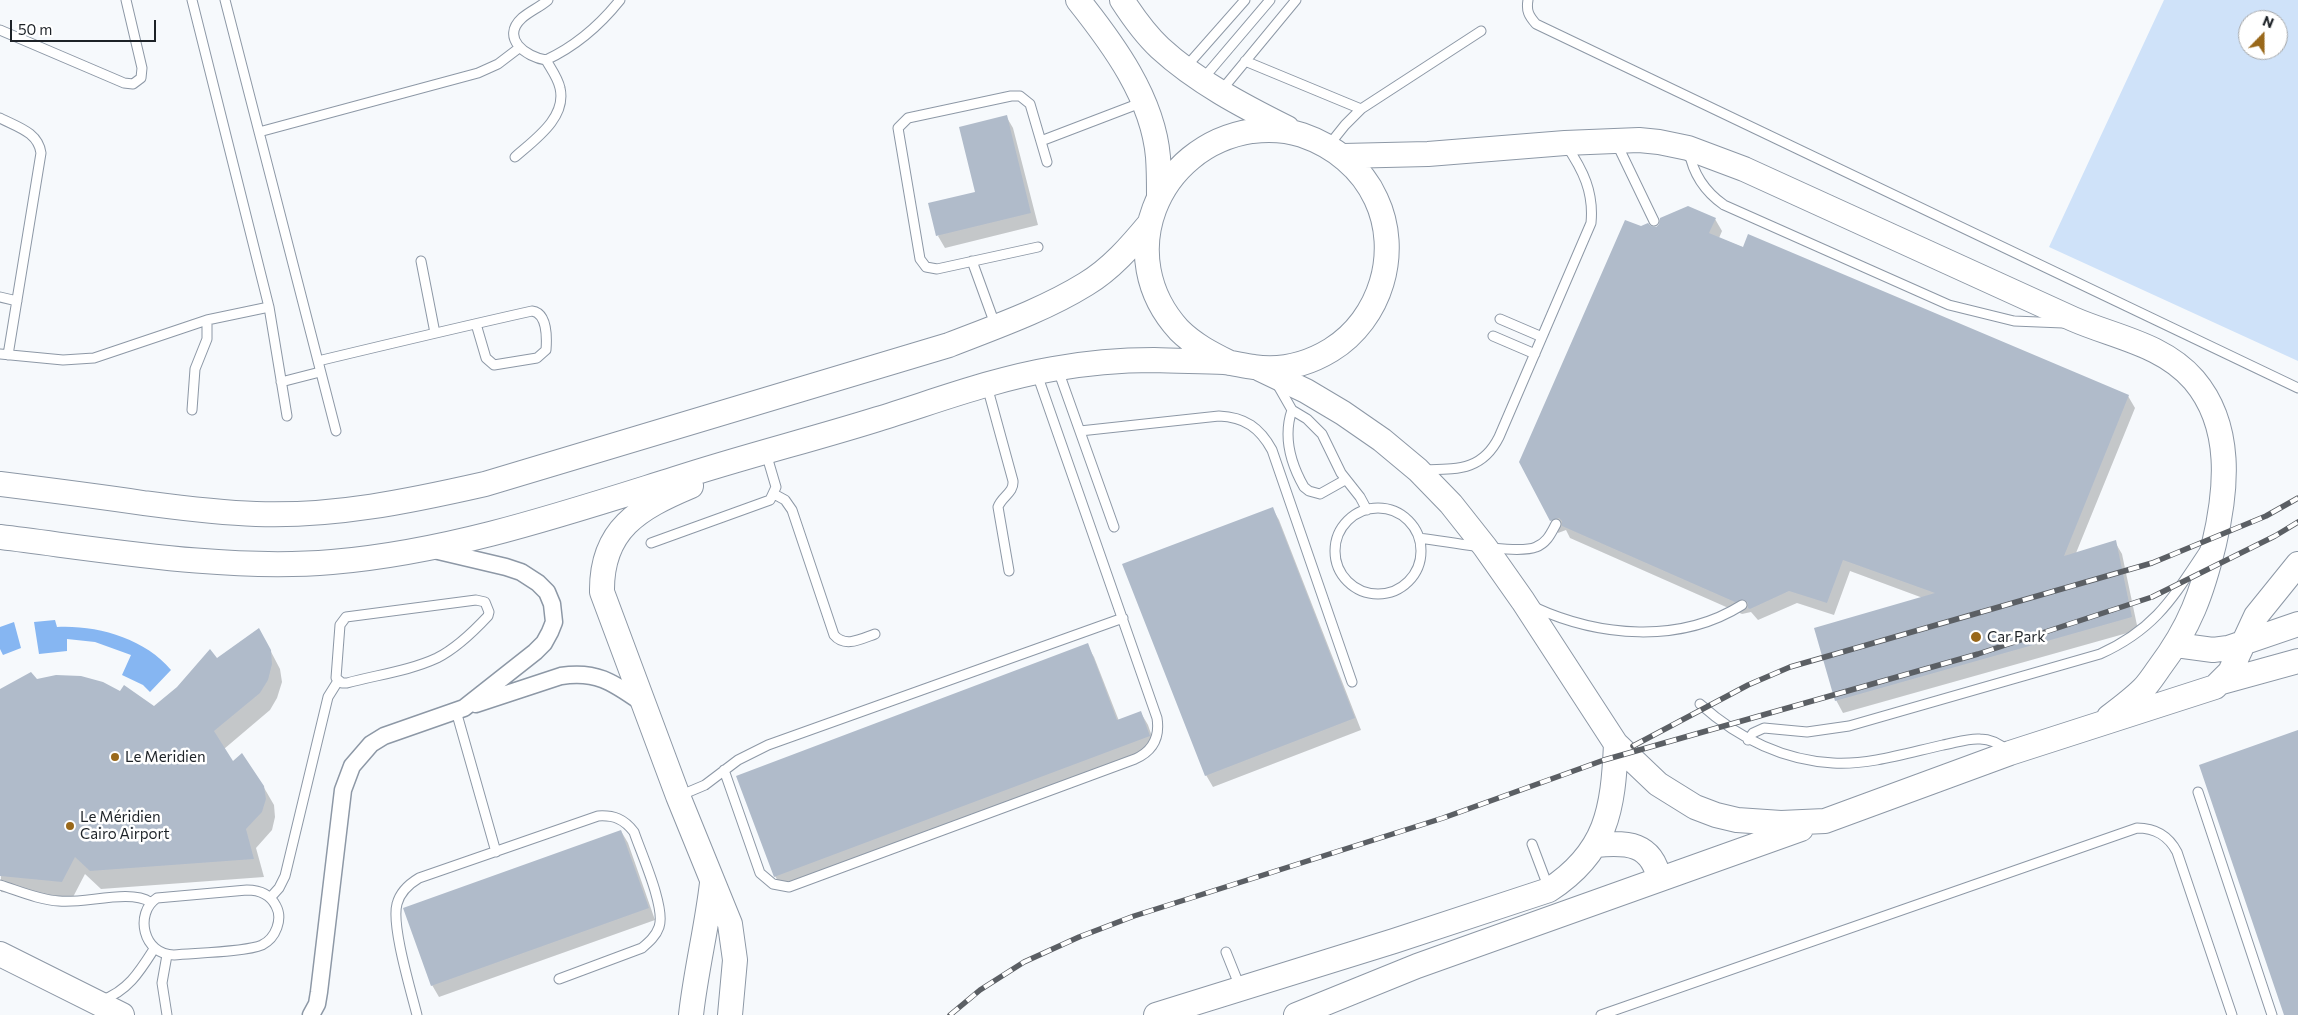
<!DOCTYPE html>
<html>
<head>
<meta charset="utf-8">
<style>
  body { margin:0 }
  #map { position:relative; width:2298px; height:1015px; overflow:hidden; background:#f6f9fc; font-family:Commissioner,sans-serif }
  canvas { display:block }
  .north { position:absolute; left:2238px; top:10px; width:50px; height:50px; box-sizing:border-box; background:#fff; border:1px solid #a5a7a9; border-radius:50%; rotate:22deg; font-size:14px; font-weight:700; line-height:20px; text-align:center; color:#1d2227 }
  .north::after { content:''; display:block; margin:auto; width:18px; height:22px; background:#99681a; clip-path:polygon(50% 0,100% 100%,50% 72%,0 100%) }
  .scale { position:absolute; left:10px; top:20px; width:146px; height:22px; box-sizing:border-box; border:2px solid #1d2227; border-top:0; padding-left:6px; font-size:15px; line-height:18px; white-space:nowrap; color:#1d2227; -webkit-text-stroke:4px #fff; paint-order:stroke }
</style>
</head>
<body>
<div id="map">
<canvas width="2298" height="1015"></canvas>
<div class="north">N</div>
<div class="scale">50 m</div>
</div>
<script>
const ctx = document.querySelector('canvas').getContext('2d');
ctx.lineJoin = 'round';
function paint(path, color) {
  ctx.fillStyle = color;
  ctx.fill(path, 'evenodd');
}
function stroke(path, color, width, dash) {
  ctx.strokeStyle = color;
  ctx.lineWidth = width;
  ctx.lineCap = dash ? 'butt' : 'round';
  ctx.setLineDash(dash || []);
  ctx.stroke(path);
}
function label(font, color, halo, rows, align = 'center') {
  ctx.font = font + ' Commissioner,sans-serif';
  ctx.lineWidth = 5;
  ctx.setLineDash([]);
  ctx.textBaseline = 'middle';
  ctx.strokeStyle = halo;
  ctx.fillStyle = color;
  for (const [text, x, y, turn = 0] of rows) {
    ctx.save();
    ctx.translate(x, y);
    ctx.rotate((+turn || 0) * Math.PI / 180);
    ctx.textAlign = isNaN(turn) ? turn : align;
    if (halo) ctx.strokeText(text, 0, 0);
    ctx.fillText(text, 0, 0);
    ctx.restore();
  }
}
const green = new Path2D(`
  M 2164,0 L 2298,0 L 2298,361 L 2049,247 ZM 2248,20 L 2278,20 L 2278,50 L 2248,50 Z`);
const water = new Path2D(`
  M 55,620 L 57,627 C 97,625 144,638 171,670 L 150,692 L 143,685 L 122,675 L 131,655 L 95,642 L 67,639 L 67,651 L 39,654 L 34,622 Z
  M 14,622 L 21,648 L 3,655 L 0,649 L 0,627 Z`);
const shadow = new Path2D(`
  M 1006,116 L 1013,128 L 1038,225 L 945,248 L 938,236 L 977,192 Z
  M 1715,219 L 1722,231 L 1719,238 L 2128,396 L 2135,408 L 2076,553 L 2115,542 L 2122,554 L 2138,630 L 1843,713 L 1836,700 L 1923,598 L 1850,571 L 1834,615 L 1797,603 L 1758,620 L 1751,612 L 1742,614 L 1570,538 L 1566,530 L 1558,533 L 1551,520 L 1641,228 L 1657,228 Z
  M 1272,508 L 1279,520 L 1361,730 L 1213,787 L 1206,775 Z
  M 1087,645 L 1094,657 L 1119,721 L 1141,713 L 1148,725 L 1156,748 L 782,888 L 775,876 Z
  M 269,648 L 280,669 L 282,682 L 277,698 L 270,710 L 224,749 L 233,763 L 263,786 L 274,805 L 275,817 L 272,830 L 256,848 L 264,877 L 101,889 L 85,874 L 72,899 L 1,892 L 0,691 L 36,680 L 154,707 L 217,660 Z
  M 621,831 L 628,843 L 655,920 L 439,997 L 432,985 Z`);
const building = new Path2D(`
  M 1007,115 L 1031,213 L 936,236 L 928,203 L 975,192 L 959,127 Z
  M 1688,206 L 1716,218 L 1709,233 L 1743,247 L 1748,234 L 2129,395 L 2064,556 L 2116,540 L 2132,617 L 1835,701 L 1814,628 L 1935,593 L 1843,560 L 1827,603 L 1789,591 L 1750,609 L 1748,608 L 1748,603 L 1745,600 L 1735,602 L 1562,526 L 1562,521 L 1559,518 L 1550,521 L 1519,462 L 1625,220 L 1641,226 L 1648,223 L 1651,226 L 1656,227 L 1659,224 L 1660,218 Z
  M 1273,507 L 1355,718 L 1205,776 L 1122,564 Z
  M 259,628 L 271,650 L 272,664 L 268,680 L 260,693 L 214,731 L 233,761 L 242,753 L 264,786 L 266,799 L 262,812 L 246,829 L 254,859 L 90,871 L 75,857 L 62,882 L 0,876 L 0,689 L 31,672 L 37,679 L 56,675 L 81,676 L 103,682 L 120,691 L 124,685 L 154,706 L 177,687 L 210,649 L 217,658 Z
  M 1088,643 L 1117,720 L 1141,711 L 1150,736 L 774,877 L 736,776 Z
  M 2298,730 L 2298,1015 L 2284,1015 L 2199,765 Z
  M 621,830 L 649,908 L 431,986 L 403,908 Z`);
const lane = new Path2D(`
  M 192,0 L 269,307 L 287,416
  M 225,0 L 336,431
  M 548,0 C 540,7 530,11 522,18 C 500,38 526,57 546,60 C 576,46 600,25 620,0
  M 1528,0 C 1526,11 1529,16 1536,24 L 2298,388
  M 0,30 L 124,83 L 133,84 L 141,78 L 142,68 L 126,0
  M 1245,61 L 1361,109
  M 1185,68 L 1245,0
  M 1202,80 L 1270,0
  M 1220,92 L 1296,0
  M 0,118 C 17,127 38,132 41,153 L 8,355
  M 259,132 L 478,73 L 498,64 L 519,48
  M 1041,141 L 1143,102
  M 1616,142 L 1654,221
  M 1329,145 L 1345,125 L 1361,109 L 1481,31
  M 1689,151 C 1693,174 1704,191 1724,205 L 1949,305 L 2014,321 L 2063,323
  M 515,157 C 534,140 567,118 560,88 C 558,78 551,69 546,60
  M 1038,247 L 937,269 L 926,267 L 920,259 L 898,128 L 908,118 L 1011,96 L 1020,96 L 1030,104 L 1047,162
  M 421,261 L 435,333
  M 972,261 L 996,327
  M 0,297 L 17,301
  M 1500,319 L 1542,337
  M 1493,336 L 1535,354
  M 0,354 L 63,360 L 94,358 L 207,320 L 269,307
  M 318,361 C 389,344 460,327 532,311 C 547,313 547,337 546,350 L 537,358 L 494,365 L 486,358 L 476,324
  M 1058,370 L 1114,527
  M 281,382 L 320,372
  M 1276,382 L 1292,410 L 1307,419 L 1322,434 L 1341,473 L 1360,497 L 1367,510
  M 987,386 L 1013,481 C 1014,493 1002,496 998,507 L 1009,571
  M 192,410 L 195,369 L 207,339 L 207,320
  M 1292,410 C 1283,436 1291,464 1304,487 L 1309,491 L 1320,494 L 1345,480
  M 1080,431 L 1219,416 C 1245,417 1260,428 1272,450 L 1352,682
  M 1423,470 C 1457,469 1482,471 1499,437 L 1591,223 C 1594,192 1583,170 1566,145
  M 774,494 L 785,500 L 792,510 L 834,635 C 845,648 861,639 875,634
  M1335 551a43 43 0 1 1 86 0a43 43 0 1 1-86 0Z
  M 1419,538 C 1443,541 1518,555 1536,547 C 1547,543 1551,533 1556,524
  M 651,543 L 770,500 L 776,487 L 766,453
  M 476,600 L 485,602 L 489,612 L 488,616 C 474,631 455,649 437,658 C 409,671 376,675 347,683 L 342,683 L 336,678 L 340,625 L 346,617 Z
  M 1534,607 C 1599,637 1680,644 1742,605
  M 1700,704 C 1738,738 1781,760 1833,763 C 1870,765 1907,753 1943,745 C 1955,743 1968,738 1980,739 C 1991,739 2000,744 2008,751
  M 456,711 L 496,852
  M 1748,740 L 1753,733 L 1764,728 L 1807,732 L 1849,726 L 2100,654 C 2155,629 2172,599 2204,551
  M 724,770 L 760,873 L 773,884 L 789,887 L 1135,759 C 1153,751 1160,737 1157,718 L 1037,374
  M 2198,792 L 2272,1015
  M 679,796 L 705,785 L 738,760 L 768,745 L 1123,618
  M 1532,844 L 1549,889
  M 0,885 C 19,891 39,900 59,901 C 84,904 130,889 150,902
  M 247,890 C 259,890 270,894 276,906 C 283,919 276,938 262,945 C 246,952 194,953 174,955 C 143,955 134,913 157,898 Z
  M 270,898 L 279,888 L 285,876 L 328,697 L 338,681
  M 1226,952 L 1240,987
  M 102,1000 C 128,991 140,971 154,949
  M 167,1015 L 162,983 L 167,955
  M 417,1015 C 411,991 391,925 397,904 C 400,892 409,884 419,878 L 598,816 C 614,815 624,819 634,832 C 641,853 666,908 659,927 C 656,936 649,942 642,948 L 559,979
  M 1601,1015 L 2137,828 C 2155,828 2168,835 2177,852 L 2232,1015`);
const street = new Path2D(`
  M 476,704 L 561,676 C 598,670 615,684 644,704
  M 311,1015 L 317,1004 L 319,992 L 343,790 L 352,766 L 371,744 L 384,736 L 464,708 L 535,652 L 544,643 L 550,632 L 554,622 L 552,604 L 547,592 L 538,583 L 521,572 L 506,567 L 434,550`);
const secondary = new Path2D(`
  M 1078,0 C 1113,44 1153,98 1158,157 C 1159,170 1159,183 1159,196
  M 1122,0 C 1133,17 1145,34 1160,48 C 1197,82 1243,106 1287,128
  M 1343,156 L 1428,154 L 1565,143 L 1639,140 L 1659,142 L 1688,148 L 1744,169 C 1854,219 1964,269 2073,319 C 2114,337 2163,344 2194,380 C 2233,426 2227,489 2214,544 C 2202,593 2190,627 2159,668 C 2154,675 2149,683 2143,689 C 2133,699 2121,708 2109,717
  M 1260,369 L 1306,391 L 1343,413 L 1382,440 L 1418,470 L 1451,504 L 1485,547 L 1523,601 L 1616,744 L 1658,784 L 1695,807 L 1716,815 L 1737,820 L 1781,823 L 1825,821 L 2010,753 L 2215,687 L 2230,672 L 2256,616 L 2298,564
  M 0,484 C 48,490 95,496 143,503 C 181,508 218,513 256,514 C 334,517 410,501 485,484 L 949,345 C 995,327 1044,310 1086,284 C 1111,269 1131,246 1150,223
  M 691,486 C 639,508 601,529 602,592 L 678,796 L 730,924 L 735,960 L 730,1015
  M 0,537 C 106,550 226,571 332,562 C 450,552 563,514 675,479 C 742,457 811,440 878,419 C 936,401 994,379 1053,369 C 1086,363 1120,360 1154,360 C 1177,361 1201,361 1224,362 C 1234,363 1244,366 1254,367 C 1281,371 1308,364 1331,350 C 1381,319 1401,252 1376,199 C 1362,168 1334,146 1302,135 C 1287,130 1268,129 1252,131 C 1156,146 1112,257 1179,330 C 1194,345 1212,354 1230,363
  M 2176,645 L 2213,650 L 2228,648 L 2298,624
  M 2222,682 L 2298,661
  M 1596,845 C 1627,842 1652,843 1659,879
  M 0,954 L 122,1015
  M 691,1015 C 696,970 707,927 712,883
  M 1156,1015 L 1394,941 L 1549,890 C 1607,852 1613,810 1616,744
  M 1296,1015 L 1417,966 L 1801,829`);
const rail = new Path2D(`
  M 1633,746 L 1748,685 L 1790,667 L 2152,563 L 2266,516 L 2298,498
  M 950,1015 L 980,990 L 1024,962 L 1079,937 L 1134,916 L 1443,818 L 1604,760 L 1978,654 L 2152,597 L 2275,536 L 2298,522`);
const markers = [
  [1976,637,6,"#99681a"],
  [115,757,5,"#99681a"],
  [70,826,5,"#99681a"]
];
const poiNames = [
  ["Car Park",1987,637],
  ["Le Meridien",125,757],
  ["Le Méridien",80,817],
  ["Cairo Airport",80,834]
];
paint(green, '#cfe2f9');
paint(water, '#86b6f2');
paint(shadow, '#0003');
paint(building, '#b0bbca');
stroke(lane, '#8d98a6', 11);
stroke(street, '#8d98a6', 19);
stroke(secondary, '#8d98a6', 26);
stroke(lane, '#fff', 9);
stroke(street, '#fff', 16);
stroke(secondary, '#fff', 24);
stroke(rail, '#5b5f64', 5.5);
stroke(rail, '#fff', 4, [11]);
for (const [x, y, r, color] of markers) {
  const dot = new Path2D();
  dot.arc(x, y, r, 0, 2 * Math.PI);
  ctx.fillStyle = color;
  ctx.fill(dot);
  stroke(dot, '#fff', 2);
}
label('15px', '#1d2227', '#fff', poiNames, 'left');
</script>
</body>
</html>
